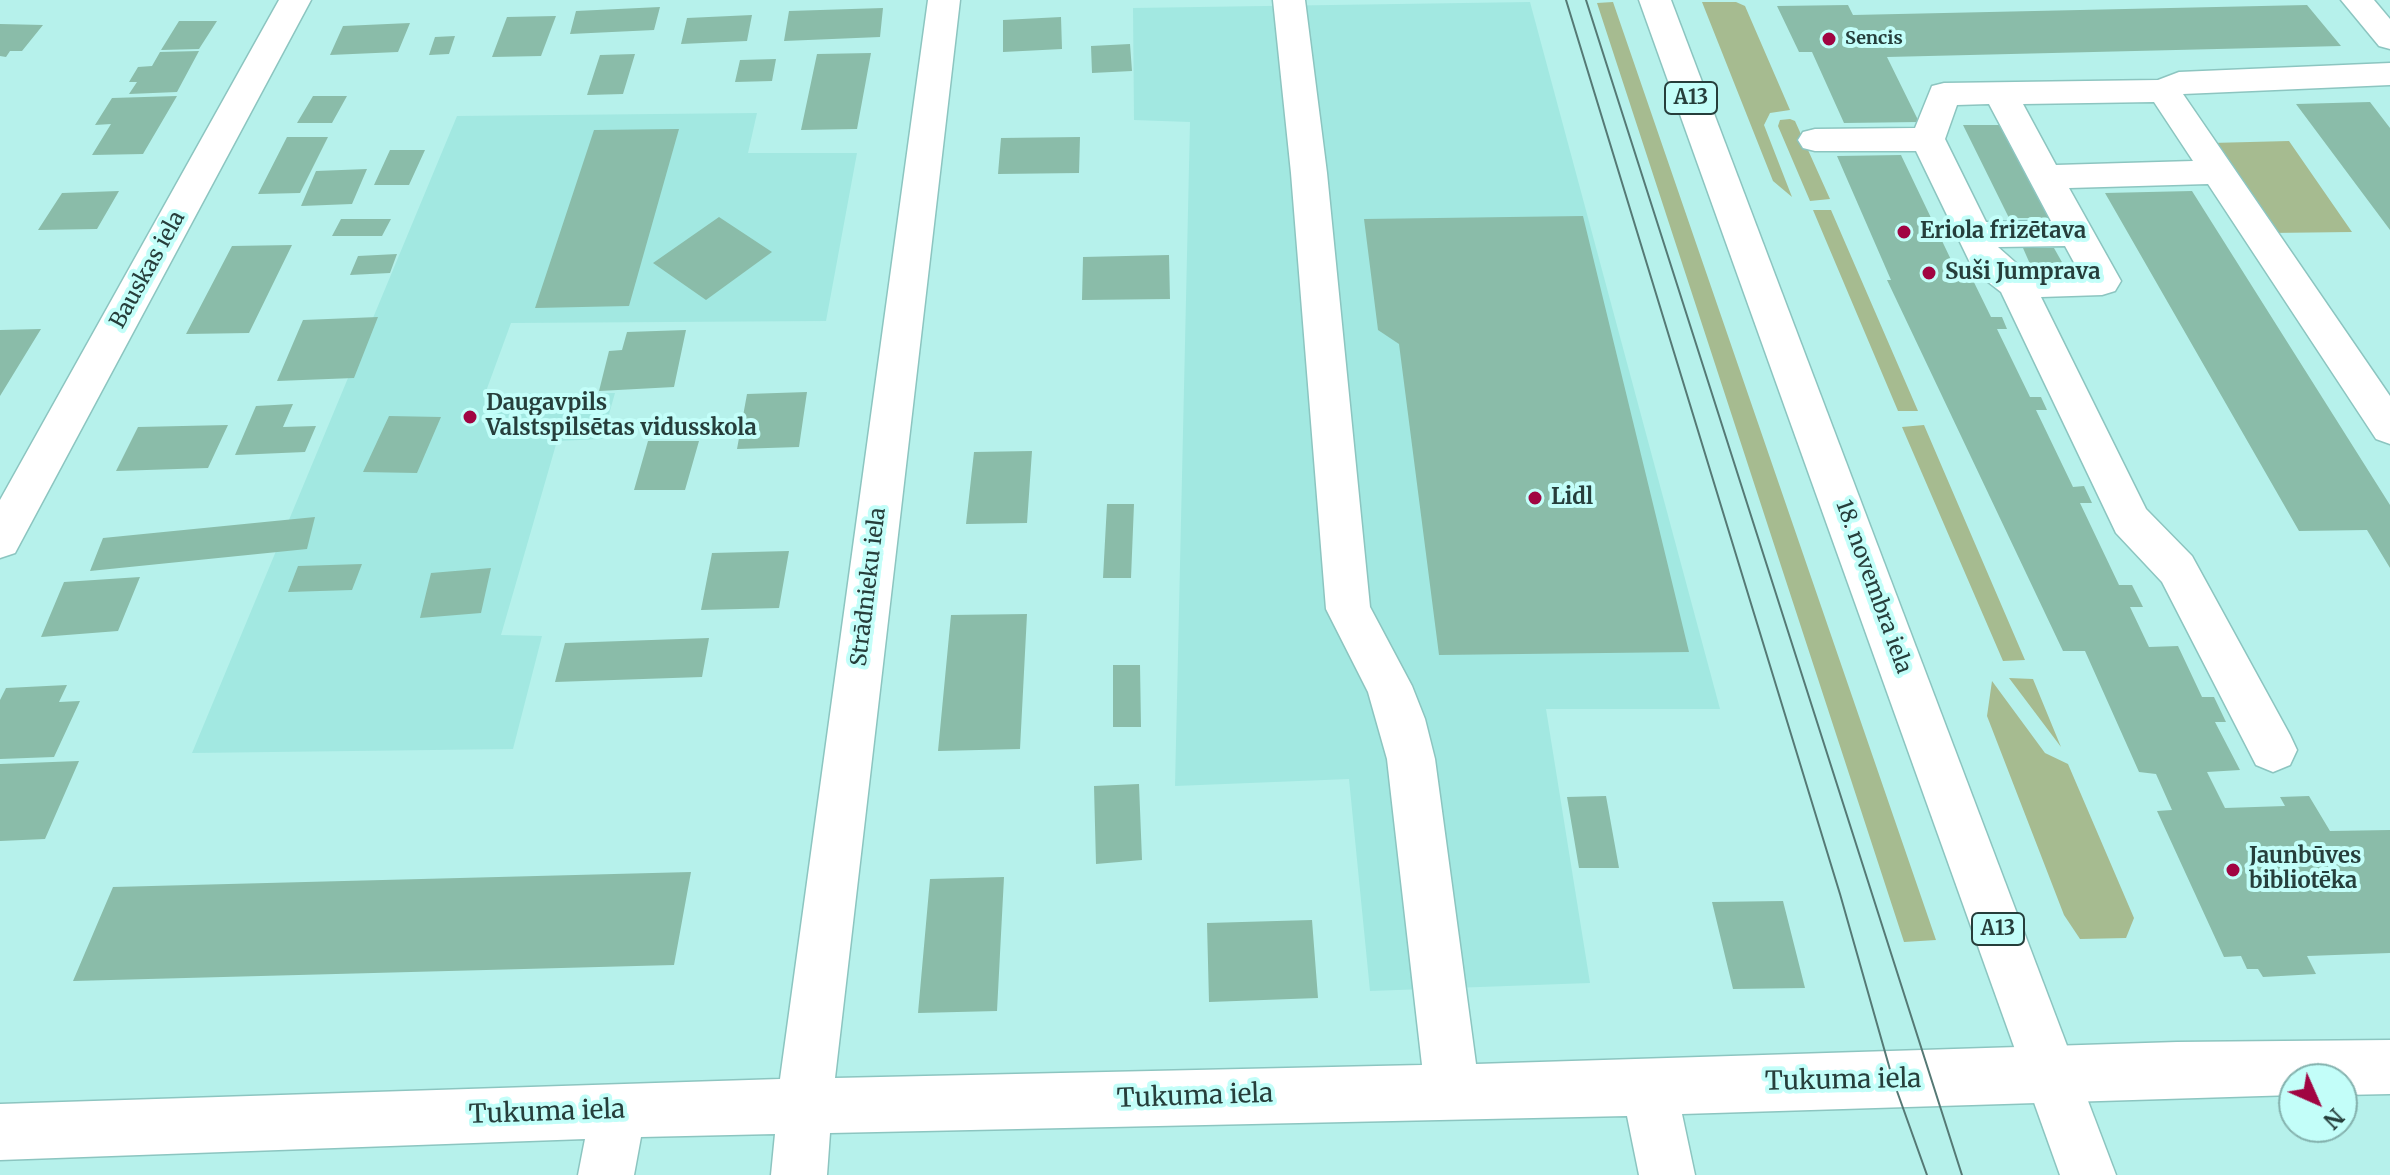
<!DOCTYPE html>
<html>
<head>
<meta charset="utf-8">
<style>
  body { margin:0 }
  #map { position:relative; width:2390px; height:1175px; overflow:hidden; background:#b6f1eb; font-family:Merriweather,serif }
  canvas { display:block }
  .north { position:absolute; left:2278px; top:1063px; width:80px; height:80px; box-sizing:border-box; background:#c3fef9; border:2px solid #84b1ad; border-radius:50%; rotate:135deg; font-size:22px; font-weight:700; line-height:32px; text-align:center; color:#263e3b }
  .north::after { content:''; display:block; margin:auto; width:28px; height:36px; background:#a10542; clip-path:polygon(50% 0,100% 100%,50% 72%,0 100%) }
</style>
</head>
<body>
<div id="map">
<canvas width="2390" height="1175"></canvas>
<div class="north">N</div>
</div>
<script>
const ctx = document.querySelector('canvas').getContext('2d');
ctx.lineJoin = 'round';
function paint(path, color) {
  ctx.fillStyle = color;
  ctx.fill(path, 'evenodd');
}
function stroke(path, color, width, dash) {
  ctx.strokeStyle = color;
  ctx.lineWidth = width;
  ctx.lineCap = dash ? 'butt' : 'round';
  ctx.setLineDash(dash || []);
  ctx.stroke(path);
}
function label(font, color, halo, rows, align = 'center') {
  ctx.font = font + ' Merriweather,serif';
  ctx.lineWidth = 8;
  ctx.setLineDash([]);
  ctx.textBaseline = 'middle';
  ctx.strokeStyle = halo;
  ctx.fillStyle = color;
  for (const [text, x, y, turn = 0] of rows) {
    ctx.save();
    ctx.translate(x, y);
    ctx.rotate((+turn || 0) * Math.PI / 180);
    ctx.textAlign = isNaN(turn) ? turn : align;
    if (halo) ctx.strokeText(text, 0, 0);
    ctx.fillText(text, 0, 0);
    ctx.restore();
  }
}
const built = new Path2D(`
  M 1530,2 L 1720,709 L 1546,709 L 1590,983 L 1370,991 L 1349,779 L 1175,786 L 1190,122 L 1134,120 L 1133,8 Z
  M 757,113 L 748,153 L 857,153 L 826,321 L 511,323 L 485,394 L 615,393 L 602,439 L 557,441 L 501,635 L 542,636 L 513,749 L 192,753 L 457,116 Z`);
const green = new Path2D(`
  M 1613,2 L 1936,940 L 1904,942 L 1597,3 Z
  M 1702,2 L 1736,2 L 1745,6 L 1790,110 L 1770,113 L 1764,125 L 1792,197 L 1773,181 Z
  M 1790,119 L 1795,121 L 1830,199 L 1810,201 L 1778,126 L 1780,120 Z
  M 2289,141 L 2352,232 L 2269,233 L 2211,143 Z
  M 1813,210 L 1831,210 L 1918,411 L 1898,411 Z
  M 1924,425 L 2025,660 L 2003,661 L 1902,427 Z
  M 2009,678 L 2033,679 L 2061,747 Z
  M 1992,681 L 2045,753 L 2068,764 L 2134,918 L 2126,938 L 2080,939 L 2064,915 L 1987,716 Z`);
const building = new Path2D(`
  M 1848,5 L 1853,15 L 2307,5 L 2341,46 L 1887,57 L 1919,122 L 1844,123 L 1812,52 L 1799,52 L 1777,6 Z
  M 660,7 L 654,30 L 570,34 L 576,11 Z
  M 883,8 L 880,37 L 784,41 L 789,11 Z
  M 752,15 L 747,41 L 681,44 L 687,18 Z
  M 556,16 L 541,56 L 492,57 L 507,17 Z
  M 1061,17 L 1062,49 L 1003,52 L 1003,20 Z
  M 179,21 L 217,21 L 199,49 L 161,50 Z
  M 410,23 L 398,52 L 330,55 L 343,26 Z
  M 0,24 L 43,25 L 22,51 L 10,51 L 6,57 L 0,56 Z
  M 455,36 L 449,54 L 429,55 L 435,37 Z
  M 1130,44 L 1132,71 L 1092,73 L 1091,46 Z
  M 199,51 L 177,92 L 129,94 L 137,82 L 129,82 L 138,67 L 152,66 L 160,52 Z
  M 871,53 L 857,129 L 801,130 L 817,54 Z
  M 635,54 L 623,94 L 587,95 L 600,55 Z
  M 776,59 L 772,81 L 735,82 L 740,60 Z
  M 177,96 L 143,154 L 92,155 L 111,124 L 95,125 L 112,98 Z
  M 313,96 L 347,96 L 332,123 L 297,123 Z
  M 2370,102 L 2390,128 L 2390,230 L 2296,104 Z
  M 1963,125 L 2005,125 L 2054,218 L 2009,218 Z
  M 679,129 L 629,306 L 535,308 L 594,130 Z
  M 287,137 L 328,137 L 300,193 L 258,194 Z
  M 1080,137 L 1079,173 L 998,174 L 1001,138 Z
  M 390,150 L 425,150 L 409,185 L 374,185 Z
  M 1901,155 L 1954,266 L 1966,266 L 1991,317 L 2002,317 L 2007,329 L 1997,329 L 2030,397 L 2041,397 L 2047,410 L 2036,410 L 2073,487 L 2084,486 L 2092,503 L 2080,503 L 2119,585 L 2132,585 L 2143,607 L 2130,607 L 2149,647 L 2178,646 L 2202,697 L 2214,697 L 2226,722 L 2215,722 L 2240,770 L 2207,772 L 2225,808 L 2285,806 L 2280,797 L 2309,796 L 2330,831 L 2390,830 L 2390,953 L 2307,956 L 2316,974 L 2263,977 L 2258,969 L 2247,969 L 2241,956 L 2224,957 L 2157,811 L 2172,810 L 2156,774 L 2139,772 L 2085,651 L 2063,651 L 1887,280 L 1891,280 L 1837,156 Z
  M 367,169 L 352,204 L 301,206 L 316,171 Z
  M 119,191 L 97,229 L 38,230 L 62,193 Z
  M 2192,191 L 2390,505 L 2390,568 L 2367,530 L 2299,531 L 2105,193 Z
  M 1583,216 L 1689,652 L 1439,655 L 1399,344 L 1378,330 L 1364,219 Z
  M 719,217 L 772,252 L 706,300 L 653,263 Z
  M 341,219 L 391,219 L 382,236 L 332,236 Z
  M 292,245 L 249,333 L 186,334 L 232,246 Z
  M 2023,248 L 2054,248 L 2063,264 L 2030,264 Z
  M 397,254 L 390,273 L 350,275 L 358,256 Z
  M 1169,255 L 1170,299 L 1082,300 L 1083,257 Z
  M 378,317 L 354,378 L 277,381 L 303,320 Z
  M 41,329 L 0,396 L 0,330 Z
  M 686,330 L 674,387 L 599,391 L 609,351 L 622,350 L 627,332 Z
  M 807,392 L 799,447 L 737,449 L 747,394 Z
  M 293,404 L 283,427 L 316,426 L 305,452 L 235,455 L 256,406 Z
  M 389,416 L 441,417 L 417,473 L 363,472 Z
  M 228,425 L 208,468 L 116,471 L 138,427 Z
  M 648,441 L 699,441 L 685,490 L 634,490 Z
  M 1032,451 L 1027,523 L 966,524 L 974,452 Z
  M 1107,504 L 1134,504 L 1131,578 L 1103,578 Z
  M 315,517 L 307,549 L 90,571 L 103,538 Z
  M 789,551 L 779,608 L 701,610 L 712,553 Z
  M 362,564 L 352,590 L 288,592 L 298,566 Z
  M 491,568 L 481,613 L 420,618 L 431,573 Z
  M 140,577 L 118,631 L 41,637 L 64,582 Z
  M 1027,614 L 1020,749 L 938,751 L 951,615 Z
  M 709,638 L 702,677 L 555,682 L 565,643 Z
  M 1113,665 L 1140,665 L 1141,727 L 1113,727 Z
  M 67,685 L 59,702 L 80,701 L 54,757 L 0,759 L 0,700 L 6,688 Z
  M 79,761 L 45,839 L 0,841 L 0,764 Z
  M 1139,784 L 1142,860 L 1096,864 L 1094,786 Z
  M 1606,796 L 1619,868 L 1579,868 L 1567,797 Z
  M 691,872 L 674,965 L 73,981 L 113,887 Z
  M 1004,877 L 997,1011 L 918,1013 L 930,879 Z
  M 1783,901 L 1805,988 L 1733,989 L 1712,902 Z
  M 1312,920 L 1318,998 L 1209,1002 L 1207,923 Z`);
const minor = new Path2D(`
  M 279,0 L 311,0 L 15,553 L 0,558 L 0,500 Z
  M 928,0 L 960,0 L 835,1078 L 1422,1065 L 1387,759 L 1368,692 L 1326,609 L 1291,173 L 1273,0 L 1305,0 L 1327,173 L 1370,607 L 1412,686 L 1425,719 L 1435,759 L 1476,1064 L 2177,1042 L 2390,1040 L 2390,1094 L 2342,1095 L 2342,1079 L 2294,1079 L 2294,1095 L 1682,1114 L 1695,1175 L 1639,1175 L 1627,1116 L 830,1133 L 827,1175 L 771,1175 L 775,1134 L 641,1137 L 634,1175 L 578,1175 L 585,1139 L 0,1160 L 0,1104 L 780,1079 Z
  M 2341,0 L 2374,0 L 2390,19 L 2390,49 L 2379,46 Z
  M 2390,63 L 2390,85 L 2183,94 L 2390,396 L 2390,444 L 2376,439 L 2208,184 L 2069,188 L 2121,281 L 2115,291 L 2102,295 L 2041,297 L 2146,509 L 2192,556 L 2290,735 L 2297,750 L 2290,765 L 2273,772 L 2256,765 L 2162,582 L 2116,533 L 2001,292 L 1974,271 L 1916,151 L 1815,151 L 1803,148 L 1798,140 L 1803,132 L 1815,129 L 1915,128 L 1932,86 L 1944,83 L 2158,80 L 2179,72 ZM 2154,102 L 2193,161 L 2056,165 L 2023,104 ZM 1989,104 L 2051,221 L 1986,222 L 1945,139 L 1957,105 ZM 2065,246 L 2077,268 L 2024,270 L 1998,247 Z`);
const major = new Path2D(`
  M 1639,0 L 1671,0 L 2116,1175 L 2060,1175 Z`);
const tram = new Path2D(`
  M 1566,0 L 1840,894 L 1893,1080 L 1927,1175
  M 1586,0 L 1962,1175`);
const markers = [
  [1829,39,8,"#a10542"],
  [1904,232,8,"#a10542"],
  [1929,273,8,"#a10542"],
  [470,417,8,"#a10542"],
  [1535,498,8,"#a10542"],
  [2233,870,8,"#a10542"]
];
const farPoinames = [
  ["Sencis",1845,39]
];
const shields = [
  [1691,98,52],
  [1998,929,52]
];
const shieldNames = [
  ["A13",1691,98],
  ["A13",1998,929]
];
const poiNames = [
  ["Eriola frizētava",1920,232],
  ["Suši Jumprava",1945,273],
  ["Daugavpils",486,404],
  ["Valstspilsētas vidusskola",486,429],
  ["Lidl",1551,498],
  ["Jaunbūves",2249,857],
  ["bibliotēka",2249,882]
];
const streetNames = [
  ["Bauskas iela",148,270,-61],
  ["Strādnieku iela",869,587,-83],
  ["18. novembra iela",1873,587,70]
];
const nearStreetnames = [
  ["Tukuma iela",1843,1081,-1],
  ["Tukuma iela",1195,1097,-2],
  ["Tukuma iela",547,1113,-2]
];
paint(built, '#a2e8e1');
paint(green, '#a6bb90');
paint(building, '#8abca9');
stroke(minor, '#8cc5c0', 3);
stroke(major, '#8cc5c0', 3);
paint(minor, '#fff');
paint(major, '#fff');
stroke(tram, '#557975', 2);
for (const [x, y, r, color] of markers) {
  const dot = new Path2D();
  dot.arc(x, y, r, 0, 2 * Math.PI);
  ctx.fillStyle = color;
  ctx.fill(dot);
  stroke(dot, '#c3fef9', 3);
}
label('bold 18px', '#263e3b', '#c3fef9', farPoinames, 'left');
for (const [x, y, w] of shields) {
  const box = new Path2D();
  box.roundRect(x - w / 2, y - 16, w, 32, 6);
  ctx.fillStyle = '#c3fef9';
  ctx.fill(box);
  stroke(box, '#263e3b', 2);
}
label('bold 20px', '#263e3b', null, shieldNames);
label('bold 22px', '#263e3b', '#c3fef9', poiNames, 'left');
label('22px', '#263e3b', '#c3fef9', streetNames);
label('26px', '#263e3b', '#c3fef9', nearStreetnames);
</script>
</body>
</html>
